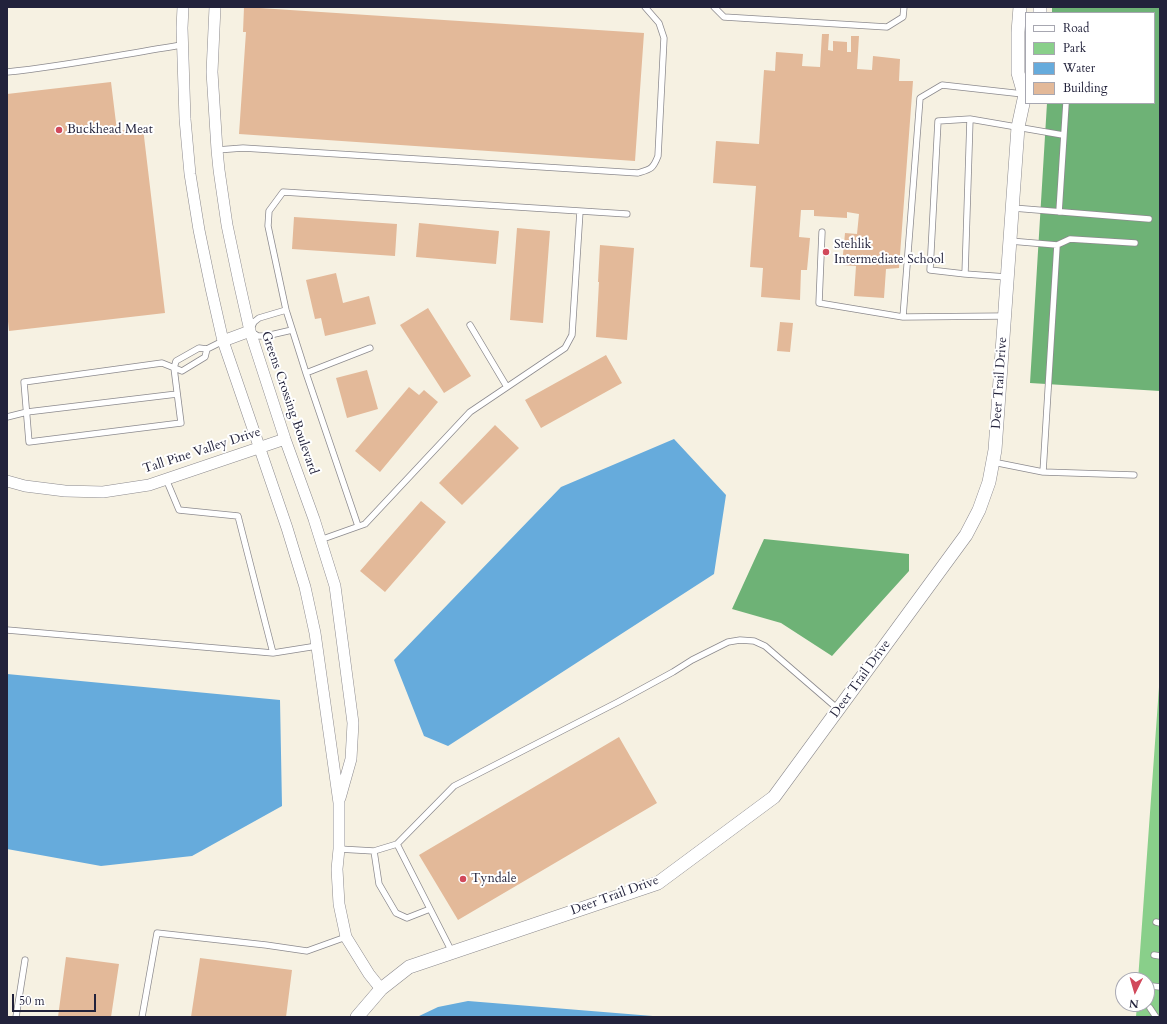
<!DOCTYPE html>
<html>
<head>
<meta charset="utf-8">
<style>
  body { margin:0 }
  #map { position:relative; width:1167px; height:1024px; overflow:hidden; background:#f6f1e2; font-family:Cardo,serif }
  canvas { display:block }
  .frame { position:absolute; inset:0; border:8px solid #22223b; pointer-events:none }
  .legend { position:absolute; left:1025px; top:12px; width:130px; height:92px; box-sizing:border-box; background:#fff; border:1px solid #a7a7b1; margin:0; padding:5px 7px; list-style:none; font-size:12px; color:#22223b }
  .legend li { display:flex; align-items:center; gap:8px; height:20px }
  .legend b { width:20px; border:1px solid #a7a7b1 }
  .north { position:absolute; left:1115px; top:972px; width:40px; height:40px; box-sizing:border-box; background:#fff; border:1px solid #a7a7b1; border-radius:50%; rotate:185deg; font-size:11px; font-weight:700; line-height:16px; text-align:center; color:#22223b }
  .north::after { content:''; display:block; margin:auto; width:14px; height:18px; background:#d1495b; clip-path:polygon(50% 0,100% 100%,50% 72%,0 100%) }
  .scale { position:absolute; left:12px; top:994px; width:84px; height:18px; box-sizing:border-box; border:2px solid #22223b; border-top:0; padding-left:5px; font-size:12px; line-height:14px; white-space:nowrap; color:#22223b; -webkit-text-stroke:3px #fff; paint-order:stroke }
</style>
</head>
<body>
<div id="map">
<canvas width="1167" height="1024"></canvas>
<div class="frame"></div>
<ul class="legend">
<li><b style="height:5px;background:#fff"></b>Road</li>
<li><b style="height:11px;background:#89cf8a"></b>Park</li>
<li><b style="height:11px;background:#66abdc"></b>Water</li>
<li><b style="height:11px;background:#e3b999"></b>Building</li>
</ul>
<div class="north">N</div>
<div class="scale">50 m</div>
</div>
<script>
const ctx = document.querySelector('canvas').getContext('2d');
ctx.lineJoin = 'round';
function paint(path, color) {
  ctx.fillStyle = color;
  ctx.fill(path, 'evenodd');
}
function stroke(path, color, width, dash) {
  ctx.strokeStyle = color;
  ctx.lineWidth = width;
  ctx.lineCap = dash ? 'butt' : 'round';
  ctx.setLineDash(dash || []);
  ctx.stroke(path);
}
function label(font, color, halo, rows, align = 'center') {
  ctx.font = font + ' Cardo,serif';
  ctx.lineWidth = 4;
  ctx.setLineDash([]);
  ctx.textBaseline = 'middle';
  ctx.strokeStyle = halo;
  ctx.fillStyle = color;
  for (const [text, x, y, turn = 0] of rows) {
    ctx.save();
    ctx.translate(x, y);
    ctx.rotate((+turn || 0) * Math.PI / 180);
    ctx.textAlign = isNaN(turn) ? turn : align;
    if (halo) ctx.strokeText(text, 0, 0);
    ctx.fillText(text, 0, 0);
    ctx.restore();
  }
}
const green = new Path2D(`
  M 1160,673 L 1160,1017 L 1136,1017 L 1137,1004 L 1147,1004 L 1147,980 L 1138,980 Z`);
const forest = new Path2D(`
  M 1052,7 L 1160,7 L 1160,391 L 1030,383 L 1047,103 L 1154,103 L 1154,13 L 1052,13 Z
  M 764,539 L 909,554 L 909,571 L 832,656 L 781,623 L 732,609 Z`);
const water = new Path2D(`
  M 674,439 L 726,495 L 714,574 L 448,746 L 424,736 L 394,660 L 561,487 Z
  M 7,674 L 280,700 L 282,806 L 192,856 L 101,866 L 7,849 Z
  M 468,1001 L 665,1017 L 417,1017 L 438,1007 Z`);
const building = new Path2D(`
  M 244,7 L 644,33 L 635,161 L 239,134 L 246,32 L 243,32 Z
  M 822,34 L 829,34 L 828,50 L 833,51 L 833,41 L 847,42 L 847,52 L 851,52 L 851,36 L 859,36 L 857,69 L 872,70 L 873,56 L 900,59 L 899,81 L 913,81 L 899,268 L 886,269 L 884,298 L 854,296 L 856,266 L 842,265 L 845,233 L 857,234 L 859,214 L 847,212 L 847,218 L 814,216 L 814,210 L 801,210 L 799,237 L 810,238 L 807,270 L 801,270 L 800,300 L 761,297 L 763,268 L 750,267 L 756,186 L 713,183 L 716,141 L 759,144 L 764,70 L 775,71 L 776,52 L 803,54 L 802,66 L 820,67 Z
  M 111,82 L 117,131 L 143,128 L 165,313 L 9,331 L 7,312 L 7,94 Z
  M 294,217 L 397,224 L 395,256 L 292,249 Z
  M 419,223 L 499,231 L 496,264 L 416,257 Z
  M 517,228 L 550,231 L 543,323 L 510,320 Z
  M 600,245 L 634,248 L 627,340 L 596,337 L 599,282 L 598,282 Z
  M 336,273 L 343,303 L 369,296 L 376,324 L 325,336 L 321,318 L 315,319 L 306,280 Z
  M 428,308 L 471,376 L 444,393 L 400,325 Z
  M 780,322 L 793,323 L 790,352 L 777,351 Z
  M 606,355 L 622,383 L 541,428 L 525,400 Z
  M 367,370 L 378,409 L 347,418 L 336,378 Z
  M 409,387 L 419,395 L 424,390 L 438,402 L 380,472 L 355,451 Z
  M 495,425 L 519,448 L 462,505 L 439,483 Z
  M 421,501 L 446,522 L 385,592 L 360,571 Z
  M 619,737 L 657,803 L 458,920 L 419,855 Z
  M 66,957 L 119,964 L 111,1017 L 58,1017 Z
  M 200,958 L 292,970 L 286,1017 L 191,1017 Z`);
const service = new Path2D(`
  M 714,7 L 724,17 L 887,27 L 903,17 L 904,7
  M 7,72 C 66,66 124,54 182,45
  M 217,150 L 243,148 L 638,173 C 651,169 653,169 658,156 L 664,38 L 659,23 L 645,7
  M 1013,208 L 1149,219
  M 1059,212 L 1066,103
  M 822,232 L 819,303 L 903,317 L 1005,316
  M 1010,241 L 1057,245 L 1043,472
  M 1057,245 L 1070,239 L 1135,243
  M 965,274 L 970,119
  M 1007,277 L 965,274 L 930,270 L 938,121 L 970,119 L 1063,135
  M 286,310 L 259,318 L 254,322 L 250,331 L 258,336 L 266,336 L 292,330
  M 903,317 L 920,98 L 942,85 L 1023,94
  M 470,325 L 507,387
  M 207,349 L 205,357 L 182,371 L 162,363 L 24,382 L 29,442 L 181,423 L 174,368 L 176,361 L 199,348 L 207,349 L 223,341
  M 306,373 L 370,348
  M 7,417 L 27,412 L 177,394
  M 993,462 L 1043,472 L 1134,475
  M 166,479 L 179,510 L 238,516 L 273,653 L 317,646
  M 358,526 L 306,373 L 286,310 L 268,226 L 269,211 L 283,192 L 627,214
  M 320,540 L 365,524 L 470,412 L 565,348 L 572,335 L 580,211
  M 7,630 L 273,653
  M 397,844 L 452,952
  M 339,849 L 374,851 L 397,844 L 454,786 L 618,702 L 673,672 L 692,660 L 728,642 L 740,640 L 754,641 L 765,646 L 838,709
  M 374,851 L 379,884 L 396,913 L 407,918 L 430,909
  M 1156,922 L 1160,923
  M 1154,955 L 1160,956
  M 1152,986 L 1160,987
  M 1150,1008 L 1156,1017
  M 16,1017 L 25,960
  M 142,1017 L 157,933 L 266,945 L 307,951 L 346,937`);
const minor = new Path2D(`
  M 183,7 L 182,28 L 185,119 L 190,174 L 199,230 L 211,288 L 223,341 L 287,528 L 305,587 L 315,633 L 339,803 L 339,849 L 337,869 L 339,904 L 346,937 L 369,974 L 381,989
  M 215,7 L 212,72 L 217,150 L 219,170 L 227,225 L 239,282 L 250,331 L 285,439 L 314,519 L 335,586 L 353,723 L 351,759 L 340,798
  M 223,341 L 250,331
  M 7,481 L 25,486 L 65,491 L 103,492 L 149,485 L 285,439`);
const tertiary = new Path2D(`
  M 1020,7 L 1018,32 L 1018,73 L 1024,94
  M 1040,13 L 1040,7
  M 357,1017 L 381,989 L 409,967 L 658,883 L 774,797 L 966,535 L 979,510 L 989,482 L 995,450 L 1018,127 L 1026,90`);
const markers = [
  [59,130,4,"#d1495b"],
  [826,252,4,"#d1495b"],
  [463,879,4,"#d1495b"]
];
const poiNames = [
  ["Buckhead Meat",67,130],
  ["Stehlik",834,245],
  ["Intermediate School",834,260],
  ["Tyndale",471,879]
];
const streetNames = [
  ["Deer Trail Drive",1000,383,-86],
  ["Greens Crossing Boulevard",289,403,71],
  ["Tall Pine Valley Drive",202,451,-18],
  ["Deer Trail Drive",861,679,-54],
  ["Deer Trail Drive",615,896,-20]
];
paint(green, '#89cf8a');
paint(forest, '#6eb276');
paint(water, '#66abdc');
paint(building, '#e3b999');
stroke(service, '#8c8a8e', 7);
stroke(minor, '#8c8a8e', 12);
stroke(tertiary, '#8c8a8e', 14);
stroke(service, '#fff', 5.5);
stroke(minor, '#fff', 11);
stroke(tertiary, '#fff', 13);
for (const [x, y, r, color] of markers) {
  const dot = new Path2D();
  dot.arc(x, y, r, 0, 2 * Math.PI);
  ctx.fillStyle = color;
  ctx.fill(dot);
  stroke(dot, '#fff', 1.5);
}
label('13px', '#22223b', '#fff', poiNames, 'left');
label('13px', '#22223b', '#fff', streetNames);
</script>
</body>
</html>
